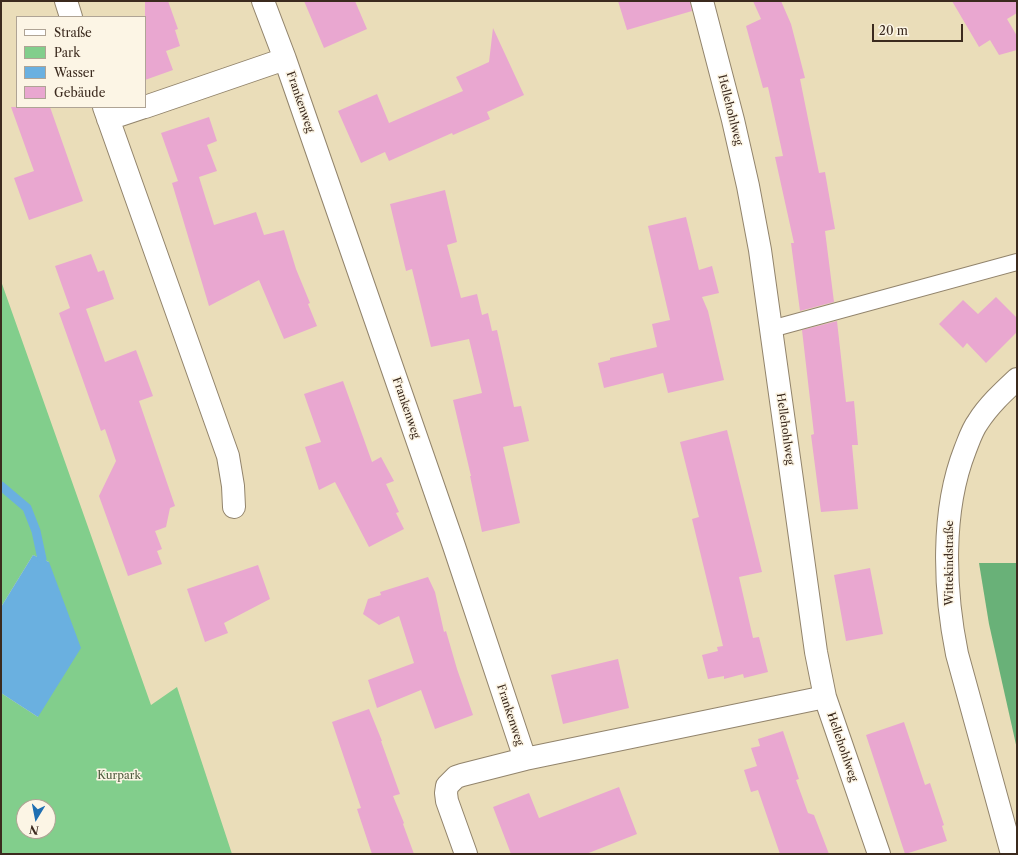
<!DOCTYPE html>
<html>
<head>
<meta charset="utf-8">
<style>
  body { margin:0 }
  #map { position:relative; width:1018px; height:855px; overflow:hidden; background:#eaddb9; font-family:"Libre Caslon Text",serif }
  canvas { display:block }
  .frame { position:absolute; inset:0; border:2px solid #3b2a1e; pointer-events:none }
  .legend { position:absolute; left:16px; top:16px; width:130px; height:92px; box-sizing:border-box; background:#fcf5e5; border:1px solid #afa495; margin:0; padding:5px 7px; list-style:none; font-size:12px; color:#3b2a1e }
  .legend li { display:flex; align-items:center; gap:8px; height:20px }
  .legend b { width:20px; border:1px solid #afa495 }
  .north { position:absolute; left:16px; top:799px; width:40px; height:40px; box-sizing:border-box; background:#fcf5e5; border:1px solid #afa495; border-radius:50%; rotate:190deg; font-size:11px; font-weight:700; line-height:16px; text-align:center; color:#3b2a1e }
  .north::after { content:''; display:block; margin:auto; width:14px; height:18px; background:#1f6fb2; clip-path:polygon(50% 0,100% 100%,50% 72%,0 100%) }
  .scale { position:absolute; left:872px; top:24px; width:91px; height:18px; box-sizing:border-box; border:2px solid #3b2a1e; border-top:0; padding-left:5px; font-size:12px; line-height:14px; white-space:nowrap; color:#3b2a1e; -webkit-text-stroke:3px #fcf5e5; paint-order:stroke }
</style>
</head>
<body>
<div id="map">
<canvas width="1018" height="855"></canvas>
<div class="frame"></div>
<ul class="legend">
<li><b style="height:5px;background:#fff"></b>Straße</li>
<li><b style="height:11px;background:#82ce8c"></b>Park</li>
<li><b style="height:11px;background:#6ab0e0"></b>Wasser</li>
<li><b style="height:11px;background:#e9a7d0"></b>Gebäude</li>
</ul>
<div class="north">N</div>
<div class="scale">20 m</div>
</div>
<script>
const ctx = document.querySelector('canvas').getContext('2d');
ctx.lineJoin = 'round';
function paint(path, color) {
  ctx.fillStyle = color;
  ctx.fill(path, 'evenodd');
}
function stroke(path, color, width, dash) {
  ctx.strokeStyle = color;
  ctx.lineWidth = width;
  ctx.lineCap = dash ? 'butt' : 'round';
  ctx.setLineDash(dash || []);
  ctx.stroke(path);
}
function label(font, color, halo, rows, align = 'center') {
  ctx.font = font + ' "Libre Caslon Text",serif';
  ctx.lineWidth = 3;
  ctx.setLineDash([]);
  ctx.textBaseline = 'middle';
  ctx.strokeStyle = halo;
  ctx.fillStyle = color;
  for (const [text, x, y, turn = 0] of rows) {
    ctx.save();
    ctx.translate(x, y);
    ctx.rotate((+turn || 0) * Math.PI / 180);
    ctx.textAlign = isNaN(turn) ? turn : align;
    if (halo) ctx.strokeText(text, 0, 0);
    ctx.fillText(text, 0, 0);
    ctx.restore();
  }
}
const green = new Path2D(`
  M 1,281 L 151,705 L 177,687 L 232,854 L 1,854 L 1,693 L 38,717 L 49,562 L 33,555 L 1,607 ZM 24,807 L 48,807 L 48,831 L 24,831 Z`);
const forest = new Path2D(`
  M 979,563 L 1017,563 L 1017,749 L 989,624 Z`);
const water = new Path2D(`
  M 33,555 L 49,562 L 81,648 L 38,717 L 1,693 L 1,607 Z`);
const stream = new Path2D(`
  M 1,486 L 27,508 L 36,531 L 42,559`);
const building = new Path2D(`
  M 145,1 L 168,1 L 178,29 L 175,30 L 180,46 L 166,51 L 173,70 L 145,80 Z
  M 304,1 L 355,1 L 367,29 L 324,48 Z
  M 618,1 L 690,1 L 692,11 L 627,30 Z
  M 753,1 L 781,1 L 791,24 L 805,78 L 800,79 L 819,173 L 825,172 L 835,229 L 825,231 L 834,302 L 800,311 L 791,243 L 794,243 L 775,157 L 783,156 L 768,87 L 763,88 L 746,26 L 761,19 Z
  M 952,1 L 1017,1 L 1017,13 L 1007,19 L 1017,36 L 1017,50 L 999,55 L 990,40 L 979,47 Z
  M 493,28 L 524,95 L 487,112 L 490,119 L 453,135 L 452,133 L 389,161 L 385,152 L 361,163 L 338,111 L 377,94 L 389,123 L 463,91 L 456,77 L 489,62 Z
  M 11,107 L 50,107 L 83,201 L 29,220 L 14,178 L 34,171 Z
  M 209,117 L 217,141 L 207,145 L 217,171 L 199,177 L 214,225 L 256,212 L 264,235 L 284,230 L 296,269 L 310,303 L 308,304 L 317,326 L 284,339 L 259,280 L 209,306 L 172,183 L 178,181 L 161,133 Z
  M 445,190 L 457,242 L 447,245 L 461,298 L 477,294 L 482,315 L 488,313 L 492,331 L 497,330 L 514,407 L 521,406 L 529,441 L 503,447 L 520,523 L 482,532 L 470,476 L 471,476 L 453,400 L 482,393 L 469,339 L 431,347 L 412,269 L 406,271 L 390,204 Z
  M 686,217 L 699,270 L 712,266 L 719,293 L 702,297 L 708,311 L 724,380 L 668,393 L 663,373 L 604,388 L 598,363 L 610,360 L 610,358 L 657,347 L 652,324 L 670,320 L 648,226 Z
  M 91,254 L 98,272 L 104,270 L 114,299 L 86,309 L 105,362 L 136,350 L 153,396 L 139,401 L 175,506 L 170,508 L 166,527 L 155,531 L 162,549 L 157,551 L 162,564 L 128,576 L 99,496 L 116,461 L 105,429 L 101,431 L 59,313 L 70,308 L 55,266 Z
  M 996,297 L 1017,318 L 1017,332 L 986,363 L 967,343 L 963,348 L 939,324 L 963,300 L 978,314 Z
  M 837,321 L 846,402 L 854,401 L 858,445 L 852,445 L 858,509 L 821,512 L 811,435 L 814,434 L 802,330 Z
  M 343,381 L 372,462 L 381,457 L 394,481 L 386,484 L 399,512 L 396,513 L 404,529 L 369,547 L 335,482 L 319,490 L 305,447 L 321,442 L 304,394 Z
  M 727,430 L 762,572 L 739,577 L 753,638 L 759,637 L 768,672 L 744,678 L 743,674 L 724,679 L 724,676 L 708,679 L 702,655 L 718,651 L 717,647 L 723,646 L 692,519 L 699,517 L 680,442 Z
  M 258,565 L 270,599 L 224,623 L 228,633 L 205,642 L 187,589 Z
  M 870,568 L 883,634 L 846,641 L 834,575 Z
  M 428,577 L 435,592 L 444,632 L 446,631 L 457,669 L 473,715 L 435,729 L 421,690 L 377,708 L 368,680 L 414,663 L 399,616 L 379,625 L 363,614 L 368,599 L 381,595 L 380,592 Z
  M 618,659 L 629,708 L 563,724 L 551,675 Z
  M 369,709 L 382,741 L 381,741 L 400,794 L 393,796 L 404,823 L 403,824 L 414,854 L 372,854 L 357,809 L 361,808 L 332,722 Z
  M 904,722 L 925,785 L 930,783 L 944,825 L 942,826 L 947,841 L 905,854 L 866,735 Z
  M 783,731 L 799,779 L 796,780 L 808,813 L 814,815 L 829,854 L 780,854 L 758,790 L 751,792 L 744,770 L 757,766 L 751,748 L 760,746 L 758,739 Z
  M 619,787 L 637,834 L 586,854 L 511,854 L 493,807 L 529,793 L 539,818 Z`);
const lane = new Path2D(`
  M 771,329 L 1017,262`);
const street = new Path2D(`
  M 66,1 L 71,17
  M 263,1 L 285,59 L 454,546 L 525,759
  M 702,1 L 733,120 L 748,186 L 760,250 L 816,652 L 825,697 L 879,854
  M 104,107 L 228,456 L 233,486 L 234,507
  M 145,107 L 285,59
  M 108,119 L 144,107
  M 466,854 L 447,801 L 446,793 L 447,786 L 456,777 L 462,775 L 525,759 L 825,697
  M 1012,854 L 957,654 C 944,590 941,511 965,450 C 969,440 972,430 978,422 C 988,406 1003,392 1017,379`);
const streetNames = [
  ["Frankenweg",300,102,71],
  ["Hellehohlweg",730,110,76],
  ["Frankenweg",406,408,71],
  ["Hellehohlweg",785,429,82],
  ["Wittekindstraße",950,563,-90],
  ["Frankenweg",510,715,72],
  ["Hellehohlweg",842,747,71]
];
const parkNames = [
  ["Kurpark",119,776]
];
paint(green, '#82ce8c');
paint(forest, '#69b178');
paint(water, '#6ab0e0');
stroke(stream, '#6ab0e0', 9);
paint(building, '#e9a7d0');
stroke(lane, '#92846c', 18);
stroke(street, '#92846c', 24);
stroke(lane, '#fff', 16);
stroke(street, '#fff', 22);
label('11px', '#3b2a1e', '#fcf5e5', streetNames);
label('11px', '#505b3f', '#fcf5e5', parkNames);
</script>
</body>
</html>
